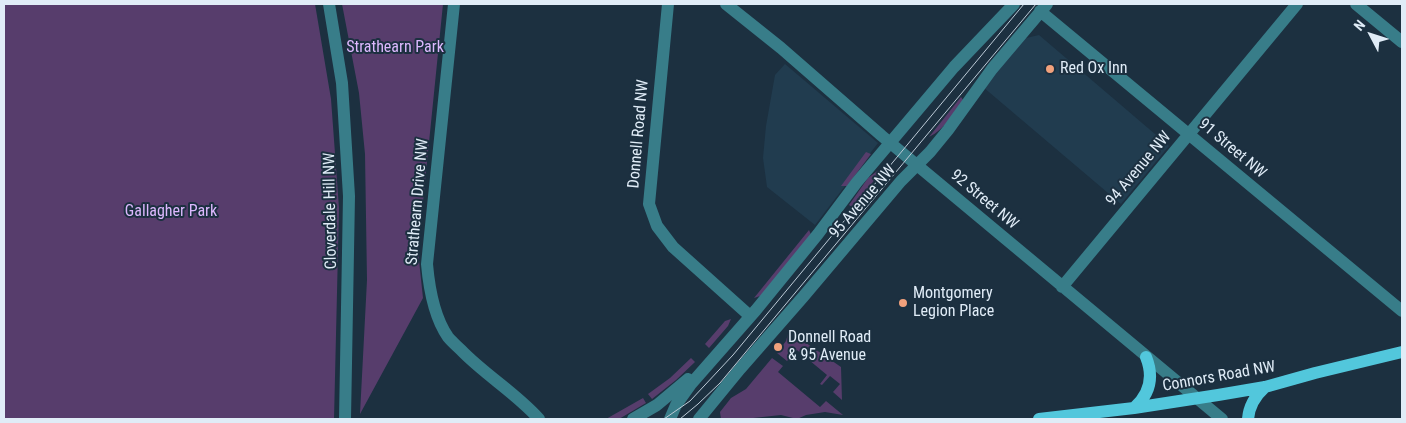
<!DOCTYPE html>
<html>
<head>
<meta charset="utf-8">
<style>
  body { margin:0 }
  #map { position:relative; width:1406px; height:423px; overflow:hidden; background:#1c3040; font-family:"Roboto Condensed",sans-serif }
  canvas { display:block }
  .frame { position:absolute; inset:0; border:5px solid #e0ecf7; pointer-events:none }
  .north { position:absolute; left:1346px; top:10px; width:50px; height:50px; -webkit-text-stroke:4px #1c3040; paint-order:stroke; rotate:310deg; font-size:14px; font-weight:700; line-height:20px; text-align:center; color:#e0ecf7 }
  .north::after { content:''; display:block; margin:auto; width:18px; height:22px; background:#e0ecf7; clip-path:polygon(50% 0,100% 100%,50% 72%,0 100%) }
</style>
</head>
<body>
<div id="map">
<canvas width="1406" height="423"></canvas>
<div class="frame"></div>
<div class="north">N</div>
</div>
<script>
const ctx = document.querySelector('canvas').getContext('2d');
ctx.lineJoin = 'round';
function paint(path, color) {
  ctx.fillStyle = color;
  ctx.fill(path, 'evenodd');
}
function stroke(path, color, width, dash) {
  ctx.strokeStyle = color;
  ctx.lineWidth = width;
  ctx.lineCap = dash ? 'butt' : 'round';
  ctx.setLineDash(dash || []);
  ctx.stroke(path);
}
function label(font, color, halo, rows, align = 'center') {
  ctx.font = font + ' "Roboto Condensed",sans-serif';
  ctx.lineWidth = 4;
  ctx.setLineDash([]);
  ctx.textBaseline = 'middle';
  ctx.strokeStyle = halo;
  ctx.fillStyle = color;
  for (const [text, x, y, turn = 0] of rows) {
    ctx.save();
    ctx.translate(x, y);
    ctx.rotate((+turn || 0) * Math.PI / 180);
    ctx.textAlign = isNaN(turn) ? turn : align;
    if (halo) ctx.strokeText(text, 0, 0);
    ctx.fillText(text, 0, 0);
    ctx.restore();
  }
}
const built = new Path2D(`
  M 1039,35 L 1169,146 L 1121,204 L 983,87 L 1022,39 Z
  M 785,64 L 878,143 L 815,225 L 767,187 L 763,158 L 766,126 L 775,75 Z`);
const green = new Path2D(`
  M 4,4 L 315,4 L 331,99 L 339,208 L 334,419 L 4,419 Z
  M 342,4 L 443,4 L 418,251 L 423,298 L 360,414 L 367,280 L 365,154 L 359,93 Z
  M 961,97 L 963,100 C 953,114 945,129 929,137 Z
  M 866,152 L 871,154 L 847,186 L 841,186 Z
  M 880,169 L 882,171 L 852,207 L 849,205 L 868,178 Z
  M 809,230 L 812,237 L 763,295 L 754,298 Z
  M 731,319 L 728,326 L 709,348 L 705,344 L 725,321 Z
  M 789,330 L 809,345 L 841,367 L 842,400 L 833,392 L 840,384 L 830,376 L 822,385 L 820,384 L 827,375 L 797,350 L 787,361 L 777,353 L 786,341 Z
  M 691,358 L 695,362 L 676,380 L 652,399 L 648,394 L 670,378 Z
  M 772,358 L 783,366 L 778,372 L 820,407 L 826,401 L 843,415 L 825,412 L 806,415 L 797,419 L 781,415 L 744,419 L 721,419 L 720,412 L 731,398 L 746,389 Z
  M 643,398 L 646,403 L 619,419 L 606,419 Z`);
const minor = new Path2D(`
  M 329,4 L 342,83 L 349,196 L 345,419
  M 454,4 L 427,264 C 429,287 434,317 448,337 C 452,342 457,346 461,350 C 485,375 516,393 539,419
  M 668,4 L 649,204 L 657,226 L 673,247 L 750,316
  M 726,4 L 781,48 L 882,136 L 1222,419
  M 1356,4 L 1402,42
  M 1040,11 L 1402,311
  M 1062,287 L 1297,4
  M 633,419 L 657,405 L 688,379
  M 670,419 L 676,405 L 691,384 L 756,310 L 818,234 L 857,182 L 954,67 L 1014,4
  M 699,419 L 740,369 L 803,297 L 901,181 L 930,152 L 948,130 L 992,69 L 1047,4`);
const major = new Path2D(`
  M 1134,408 C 1150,394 1154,377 1146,357
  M 1039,419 L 1134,408 L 1218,395 L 1265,387 L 1315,373 L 1402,352
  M 1248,419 C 1249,406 1255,396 1265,387`);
const tram = new Path2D(`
  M 664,419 L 690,401 L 733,355 L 1024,4
  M 680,419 L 698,404 L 720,383 L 1036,4`);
const markers = [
  [1050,69,5,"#f1a17c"],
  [903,303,5,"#f1a17c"],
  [778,347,5,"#f1a17c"]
];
const parkNames = [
  ["Strathearn Park",395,48],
  ["Gallagher Park",171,212]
];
const poiNames = [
  ["Red Ox Inn",1060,69],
  ["Montgomery",913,294],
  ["Legion Place",913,312],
  ["Donnell Road",788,338],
  ["& 95 Avenue",788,356]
];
const streetNames = [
  ["Donnell Road NW",639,134,-85],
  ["91 Street NW",1232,149,40],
  ["94 Avenue NW",1139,169,-50],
  ["92 Street NW",984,200,40],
  ["Strathearn Drive NW",418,202,-85],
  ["95 Avenue NW",863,202,-49],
  ["Cloverdale Hill NW",331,211,-91],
  ["Connors Road NW",1219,377,-10]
];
paint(built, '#213c4f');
paint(green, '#573d6c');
stroke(minor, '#387d89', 12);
stroke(major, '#52c7dc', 12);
stroke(tram, '#bdcbd7', 1);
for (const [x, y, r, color] of markers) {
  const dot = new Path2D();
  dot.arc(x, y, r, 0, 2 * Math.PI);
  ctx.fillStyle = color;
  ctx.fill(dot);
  stroke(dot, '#1c3040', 2);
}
label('16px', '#ddb8fe', '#1c3040', parkNames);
label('16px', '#e0ecf7', '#1c3040', poiNames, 'left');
label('16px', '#e0ecf7', '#1c3040', streetNames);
</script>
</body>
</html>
